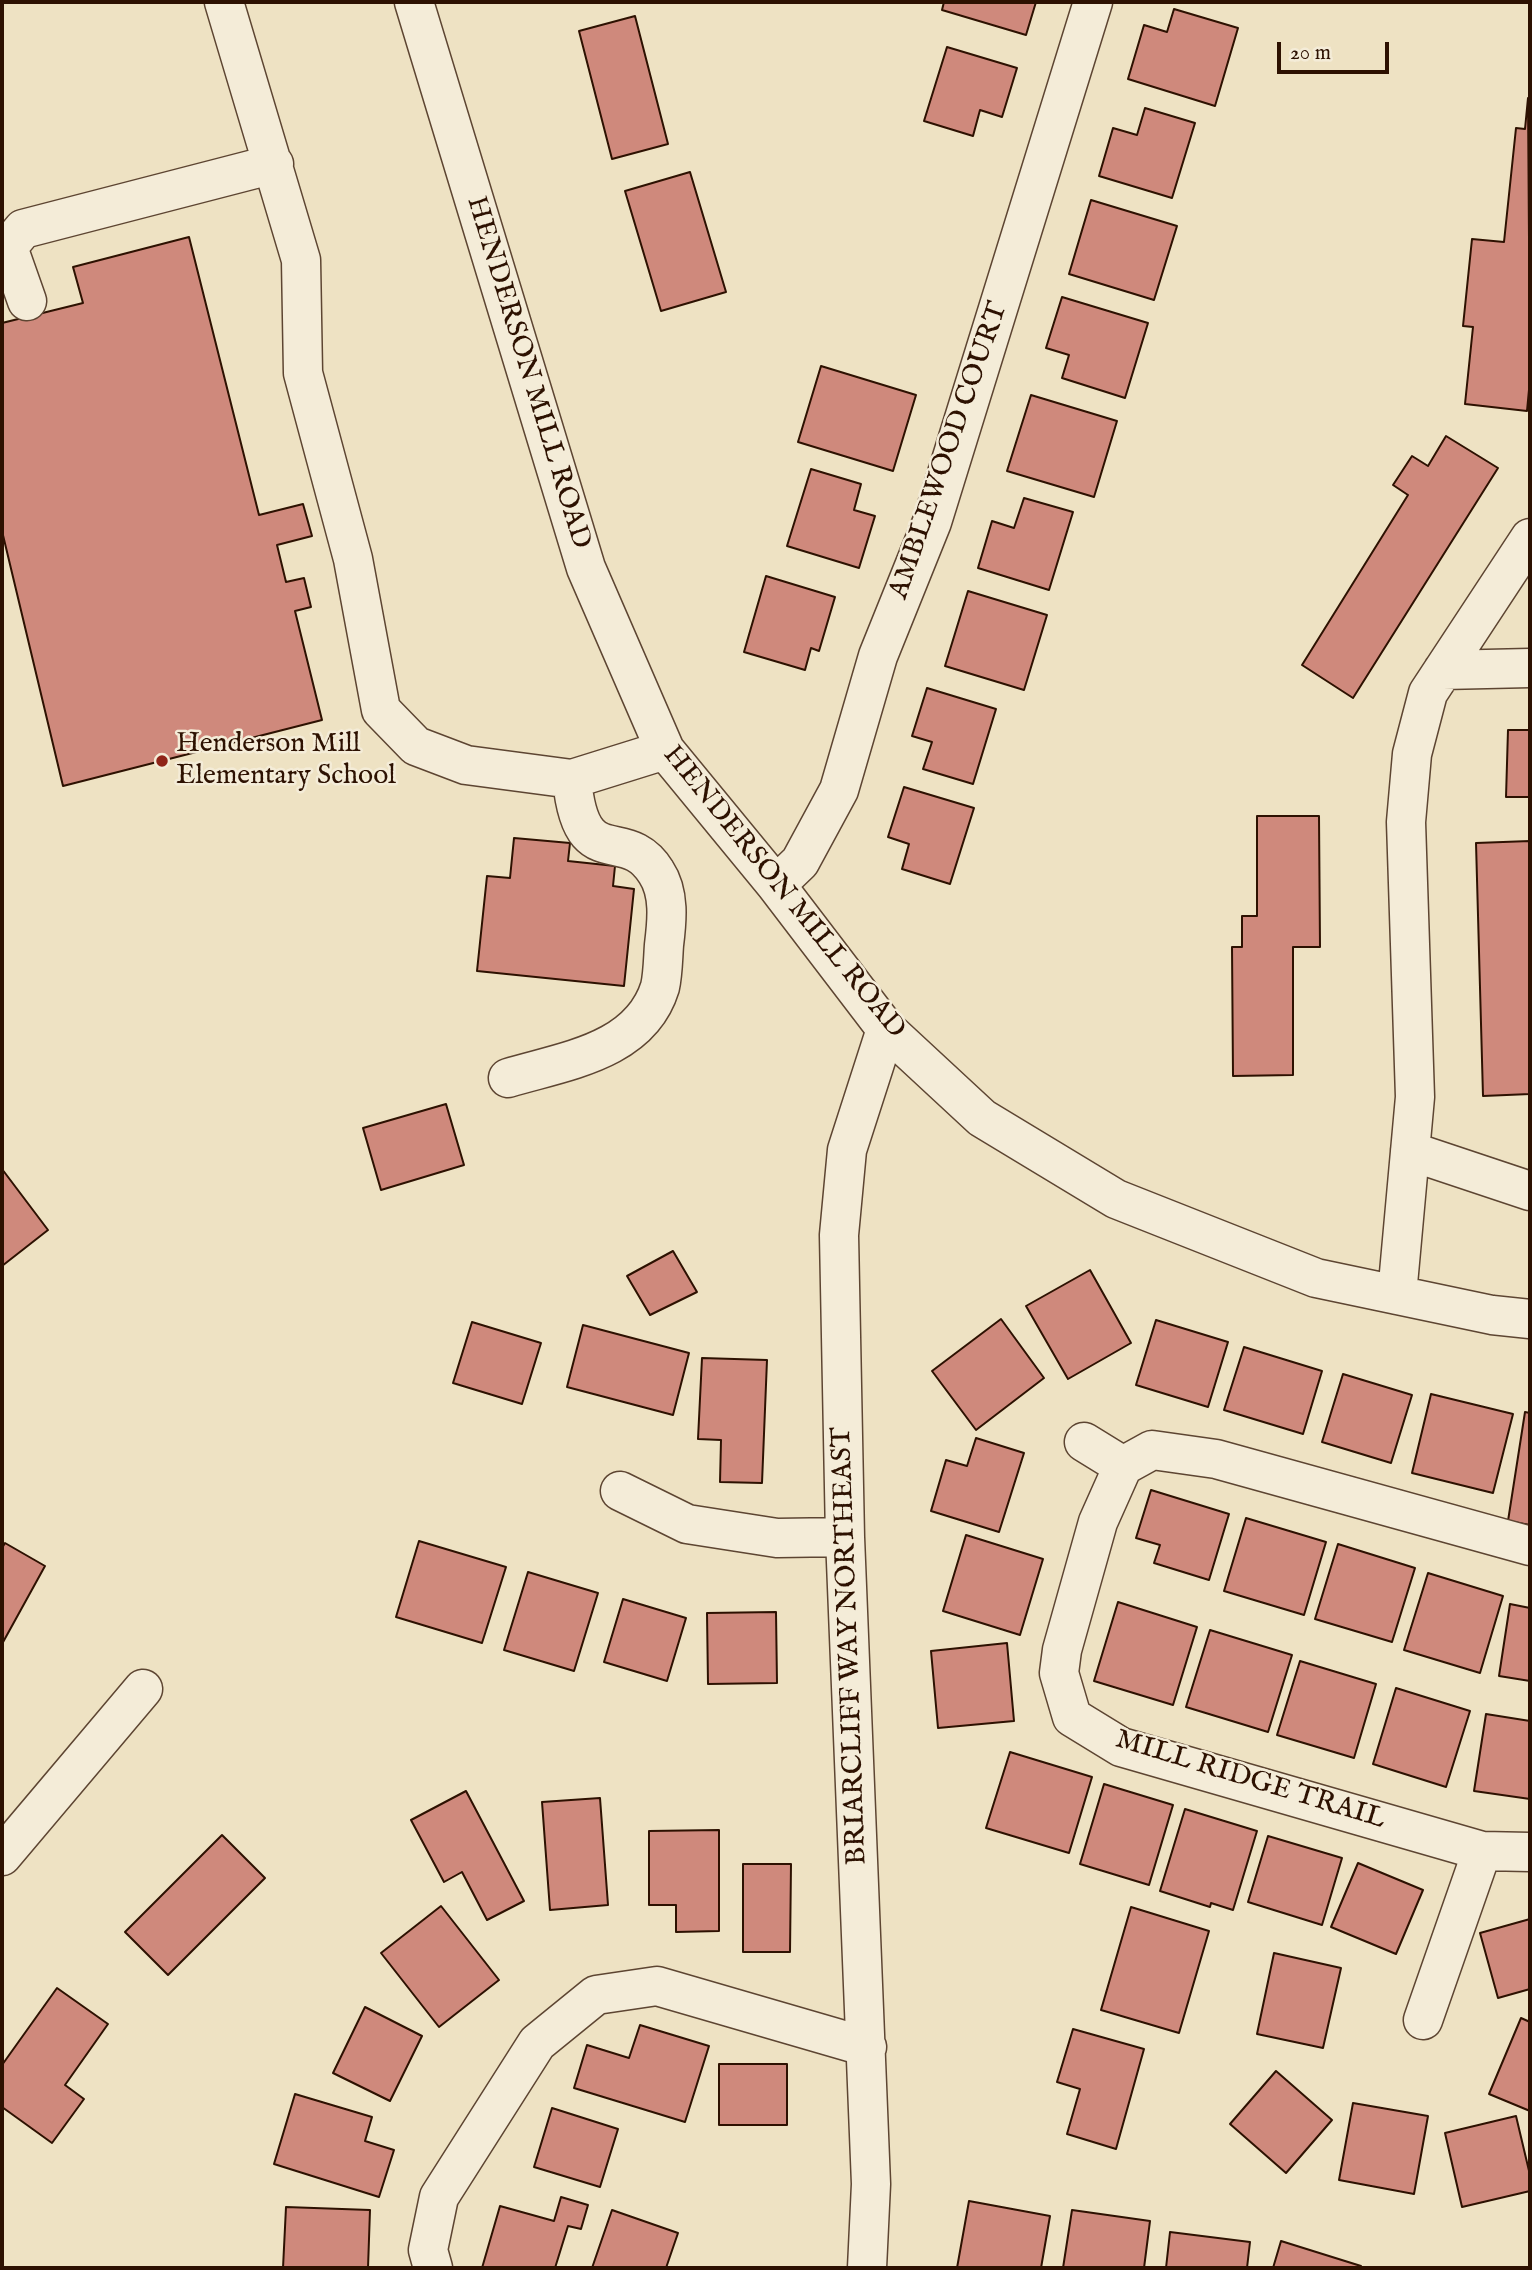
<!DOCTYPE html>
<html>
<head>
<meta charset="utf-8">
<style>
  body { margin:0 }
  #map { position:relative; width:1532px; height:2270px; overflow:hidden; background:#eee2c3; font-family:"IM FELL English",serif }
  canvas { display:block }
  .frame { position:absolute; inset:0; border:4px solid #2d1101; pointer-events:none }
  .scale { position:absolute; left:1277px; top:42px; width:112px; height:32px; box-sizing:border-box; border:4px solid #2d1101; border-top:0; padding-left:9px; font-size:21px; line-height:24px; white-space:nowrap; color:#2d1101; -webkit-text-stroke:5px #f4ecd8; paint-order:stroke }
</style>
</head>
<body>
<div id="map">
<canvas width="1532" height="2270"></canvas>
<div class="frame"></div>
<div class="scale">20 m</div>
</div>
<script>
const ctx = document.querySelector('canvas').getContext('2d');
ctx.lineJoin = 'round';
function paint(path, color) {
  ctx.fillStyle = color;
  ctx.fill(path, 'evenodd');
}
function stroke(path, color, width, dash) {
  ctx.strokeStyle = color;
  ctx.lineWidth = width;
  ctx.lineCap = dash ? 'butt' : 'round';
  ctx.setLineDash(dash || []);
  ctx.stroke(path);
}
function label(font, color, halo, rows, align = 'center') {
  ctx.font = font + ' "IM FELL English",serif';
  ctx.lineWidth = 5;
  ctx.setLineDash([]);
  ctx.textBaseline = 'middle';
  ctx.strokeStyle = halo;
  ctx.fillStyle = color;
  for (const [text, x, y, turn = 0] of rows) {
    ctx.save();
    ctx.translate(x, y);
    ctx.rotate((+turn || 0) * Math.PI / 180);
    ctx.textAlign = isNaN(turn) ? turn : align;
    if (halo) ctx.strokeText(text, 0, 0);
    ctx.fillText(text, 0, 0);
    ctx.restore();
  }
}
const building = new Path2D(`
  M 944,2 L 1036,2 L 1026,35 L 942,10 Z
  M 1174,9 L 1238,28 L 1215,106 L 1128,79 L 1144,25 L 1167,32 Z
  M 635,16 L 668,144 L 612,159 L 579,31 Z
  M 947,47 L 1017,68 L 1002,117 L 980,110 L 973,136 L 924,121 Z
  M 1528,98 L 1530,379 L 1527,411 L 1465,404 L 1473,327 L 1463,326 L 1472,239 L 1504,242 L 1516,128 L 1525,129 Z
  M 1145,108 L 1195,123 L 1172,198 L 1099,176 L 1113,128 L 1137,135 Z
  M 690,172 L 726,292 L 661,311 L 625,191 Z
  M 1091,200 L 1177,226 L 1154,300 L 1069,274 Z
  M 189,237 L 259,515 L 303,504 L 312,536 L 277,545 L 286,582 L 304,578 L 311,607 L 295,611 L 322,720 L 63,786 L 2,531 L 2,323 L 83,303 L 73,267 Z
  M 1062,297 L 1148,323 L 1125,398 L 1062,378 L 1069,355 L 1046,348 Z
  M 821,366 L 916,395 L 893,471 L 798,442 Z
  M 1031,395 L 1117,421 L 1094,497 L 1007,471 Z
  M 1446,436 L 1498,468 L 1353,698 L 1302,665 L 1408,495 L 1393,485 L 1412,456 L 1428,466 Z
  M 811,469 L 861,484 L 854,510 L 875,516 L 859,568 L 787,546 Z
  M 1024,498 L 1073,512 L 1049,590 L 978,568 L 992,521 L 1014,528 Z
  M 766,576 L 835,597 L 819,651 L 811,648 L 805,670 L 744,652 Z
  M 968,591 L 1047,615 L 1024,690 L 945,666 Z
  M 927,688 L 996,709 L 973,784 L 923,769 L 932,742 L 912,736 Z
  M 1508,730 L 1530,730 L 1530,797 L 1506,797 Z
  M 904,787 L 974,808 L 950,884 L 902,869 L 909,844 L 888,837 Z
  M 1257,816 L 1319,816 L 1320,947 L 1293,947 L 1293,1075 L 1233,1076 L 1232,947 L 1242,947 L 1242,916 L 1257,916 Z
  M 514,838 L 570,843 L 568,861 L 615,866 L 613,886 L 634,889 L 624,986 L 477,971 L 487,876 L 510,878 Z
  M 1530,841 L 1530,1094 L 1483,1096 L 1476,843 Z
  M 446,1104 L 464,1165 L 381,1190 L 363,1128 Z
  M 2,1169 L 48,1230 L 2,1266 Z
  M 673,1251 L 697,1292 L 650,1315 L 627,1276 Z
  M 1090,1270 L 1131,1343 L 1068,1379 L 1026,1306 Z
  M 1001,1319 L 1044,1378 L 976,1430 L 932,1371 Z
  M 1156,1320 L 1228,1342 L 1208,1407 L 1136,1385 Z
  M 472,1322 L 541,1343 L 522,1404 L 453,1383 Z
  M 583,1325 L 689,1353 L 673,1415 L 567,1387 Z
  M 1244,1347 L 1322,1371 L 1303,1434 L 1224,1410 Z
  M 702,1358 L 767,1360 L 762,1483 L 720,1482 L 721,1440 L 698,1439 Z
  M 1343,1374 L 1412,1395 L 1391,1463 L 1322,1442 Z
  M 1431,1394 L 1513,1414 L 1493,1493 L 1412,1473 Z
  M 1525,1412 L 1530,1413 L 1530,1525 L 1508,1521 Z
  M 976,1438 L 1024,1453 L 999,1532 L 931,1511 L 946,1460 L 967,1466 Z
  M 1151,1490 L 1229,1514 L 1209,1580 L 1154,1563 L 1160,1545 L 1136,1538 Z
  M 1246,1518 L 1326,1542 L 1304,1615 L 1224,1591 Z
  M 966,1535 L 1043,1559 L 1020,1635 L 943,1611 Z
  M 419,1541 L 506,1567 L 482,1643 L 396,1617 Z
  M 5,1543 L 45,1566 L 2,1644 L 2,1548 Z
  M 1338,1544 L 1415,1568 L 1392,1642 L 1315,1619 Z
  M 528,1572 L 598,1593 L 574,1671 L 504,1650 Z
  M 1428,1573 L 1503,1596 L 1480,1673 L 1404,1650 Z
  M 623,1599 L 686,1618 L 667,1681 L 604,1662 Z
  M 1118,1602 L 1197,1627 L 1173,1705 L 1094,1681 Z
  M 1510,1604 L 1530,1608 L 1530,1681 L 1499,1676 Z
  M 776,1612 L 777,1683 L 708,1684 L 707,1613 Z
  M 1210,1630 L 1292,1655 L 1268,1732 L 1186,1707 Z
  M 1007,1643 L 1014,1721 L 938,1728 L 931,1651 Z
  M 1300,1661 L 1376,1684 L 1354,1758 L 1277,1735 Z
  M 1396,1688 L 1470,1711 L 1446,1787 L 1373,1764 Z
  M 1486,1714 L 1530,1721 L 1530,1799 L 1474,1791 Z
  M 1010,1752 L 1092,1777 L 1069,1853 L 986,1828 Z
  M 1104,1784 L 1173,1805 L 1149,1885 L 1080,1864 Z
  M 466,1791 L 524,1901 L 487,1920 L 462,1872 L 444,1882 L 411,1820 Z
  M 600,1798 L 608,1905 L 550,1910 L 542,1802 Z
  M 1185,1809 L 1257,1831 L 1233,1910 L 1211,1903 L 1210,1907 L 1160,1891 Z
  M 719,1830 L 719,1931 L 676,1932 L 676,1905 L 649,1905 L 649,1831 Z
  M 222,1835 L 265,1878 L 168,1975 L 125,1932 Z
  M 1268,1836 L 1342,1858 L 1322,1925 L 1248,1902 Z
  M 1358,1863 L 1423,1890 L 1396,1954 L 1331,1927 Z
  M 743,1864 L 791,1864 L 790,1952 L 743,1952 Z
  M 441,1906 L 499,1980 L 439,2027 L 381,1953 Z
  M 1131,1907 L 1209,1931 L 1179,2033 L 1101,2010 Z
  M 1530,1919 L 1530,1989 L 1498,1998 L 1480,1933 Z
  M 1274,1953 L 1341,1968 L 1323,2048 L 1257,2034 Z
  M 57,1988 L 108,2024 L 65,2085 L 84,2099 L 52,2143 L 2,2107 L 2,2065 Z
  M 365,2007 L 422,2036 L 390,2101 L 333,2073 Z
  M 1521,2018 L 1530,2022 L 1530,2111 L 1489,2094 Z
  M 640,2025 L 709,2046 L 685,2122 L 574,2088 L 587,2045 L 629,2058 Z
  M 1073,2029 L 1144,2049 L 1116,2149 L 1067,2134 L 1080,2089 L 1057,2082 Z
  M 719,2064 L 787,2064 L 787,2125 L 719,2125 Z
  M 1276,2071 L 1332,2120 L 1286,2173 L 1230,2124 Z
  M 295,2094 L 372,2117 L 365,2141 L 394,2150 L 379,2197 L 274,2164 Z
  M 1353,2103 L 1428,2116 L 1414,2194 L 1339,2180 Z
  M 552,2108 L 618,2129 L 600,2187 L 534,2167 Z
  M 1516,2116 L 1530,2175 L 1530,2191 L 1462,2207 L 1445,2133 Z
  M 561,2197 L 588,2205 L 581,2229 L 568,2226 L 555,2268 L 482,2268 L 500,2206 L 554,2221 Z
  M 969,2201 L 1050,2216 L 1041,2268 L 957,2268 Z
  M 286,2207 L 370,2210 L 368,2268 L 283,2268 Z
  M 612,2210 L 678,2233 L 666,2268 L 592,2268 Z
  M 1072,2210 L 1150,2221 L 1144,2268 L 1063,2268 Z
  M 1170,2232 L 1250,2242 L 1247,2268 L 1166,2268 Z
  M 1281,2241 L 1361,2266 L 1360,2268 L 1273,2268 Z`);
const minor = new Path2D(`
  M 224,2 L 301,260 L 303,373 L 353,559 L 381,710 L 416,746 L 466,765 L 572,779 L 665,750
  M 414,2 L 586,568 L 665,750 L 776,885 L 886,1029 L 982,1118 L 1116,1199 L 1316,1278 L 1492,1315 L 1530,1319
  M 27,301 L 8,247 L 23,229 L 274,164
  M 1443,670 L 1530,668
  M 776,885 L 800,862 L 839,790 L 878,656 L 932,522 L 1093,2
  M 508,1078 C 564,1061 640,1052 660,987 C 663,974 663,958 664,945 C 667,921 670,893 656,872 C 625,822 581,878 572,779
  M 1410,1151 L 1530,1191
  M 1397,1295 L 1415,1097 L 1406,822 L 1412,754 L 1428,693 L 1530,538
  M 1084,1442 L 1123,1466
  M 620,1491 L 687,1524 L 777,1538 L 845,1537
  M 1530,1546 L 1216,1459 L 1152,1450 L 1123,1466 L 1098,1522 L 1062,1650 L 1059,1673 L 1072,1717 L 1121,1747 L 1482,1851 L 1530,1852
  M 2,1856 L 143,1689
  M 1423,2020 L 1482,1851
  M 433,2268 L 428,2250 L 439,2197 L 537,2043 L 596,1995 L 657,1986 L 867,2047
  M 867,2268 L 871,2184 L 845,1537 L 839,1235 L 847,1150 L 886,1029`);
const markers = [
  [162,761,7,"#8f2418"]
];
const streetNames = [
  ["HENDERSON MILL ROAD",527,373,73],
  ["AMBLEWOOD COURT",950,451,-71],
  ["HENDERSON MILL ROAD",783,893,51],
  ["BRIARCLIFF WAY NORTHEAST",851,1646,-92],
  ["MILL RIDGE TRAIL",1250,1781,17]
];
const poiNames = [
  ["Henderson Mill",176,745],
  ["Elementary School",176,777]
];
paint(building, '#cf897c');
stroke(building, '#2d1101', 2);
stroke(minor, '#5d4532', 41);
stroke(minor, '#f4ecd8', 38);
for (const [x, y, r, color] of markers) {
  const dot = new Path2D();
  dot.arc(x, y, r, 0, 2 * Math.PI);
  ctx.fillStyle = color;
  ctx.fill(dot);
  stroke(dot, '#f4ecd8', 2.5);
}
label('28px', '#2d1101', '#f4ecd8', streetNames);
label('28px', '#2d1101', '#f4ecd8', poiNames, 'left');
</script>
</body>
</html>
